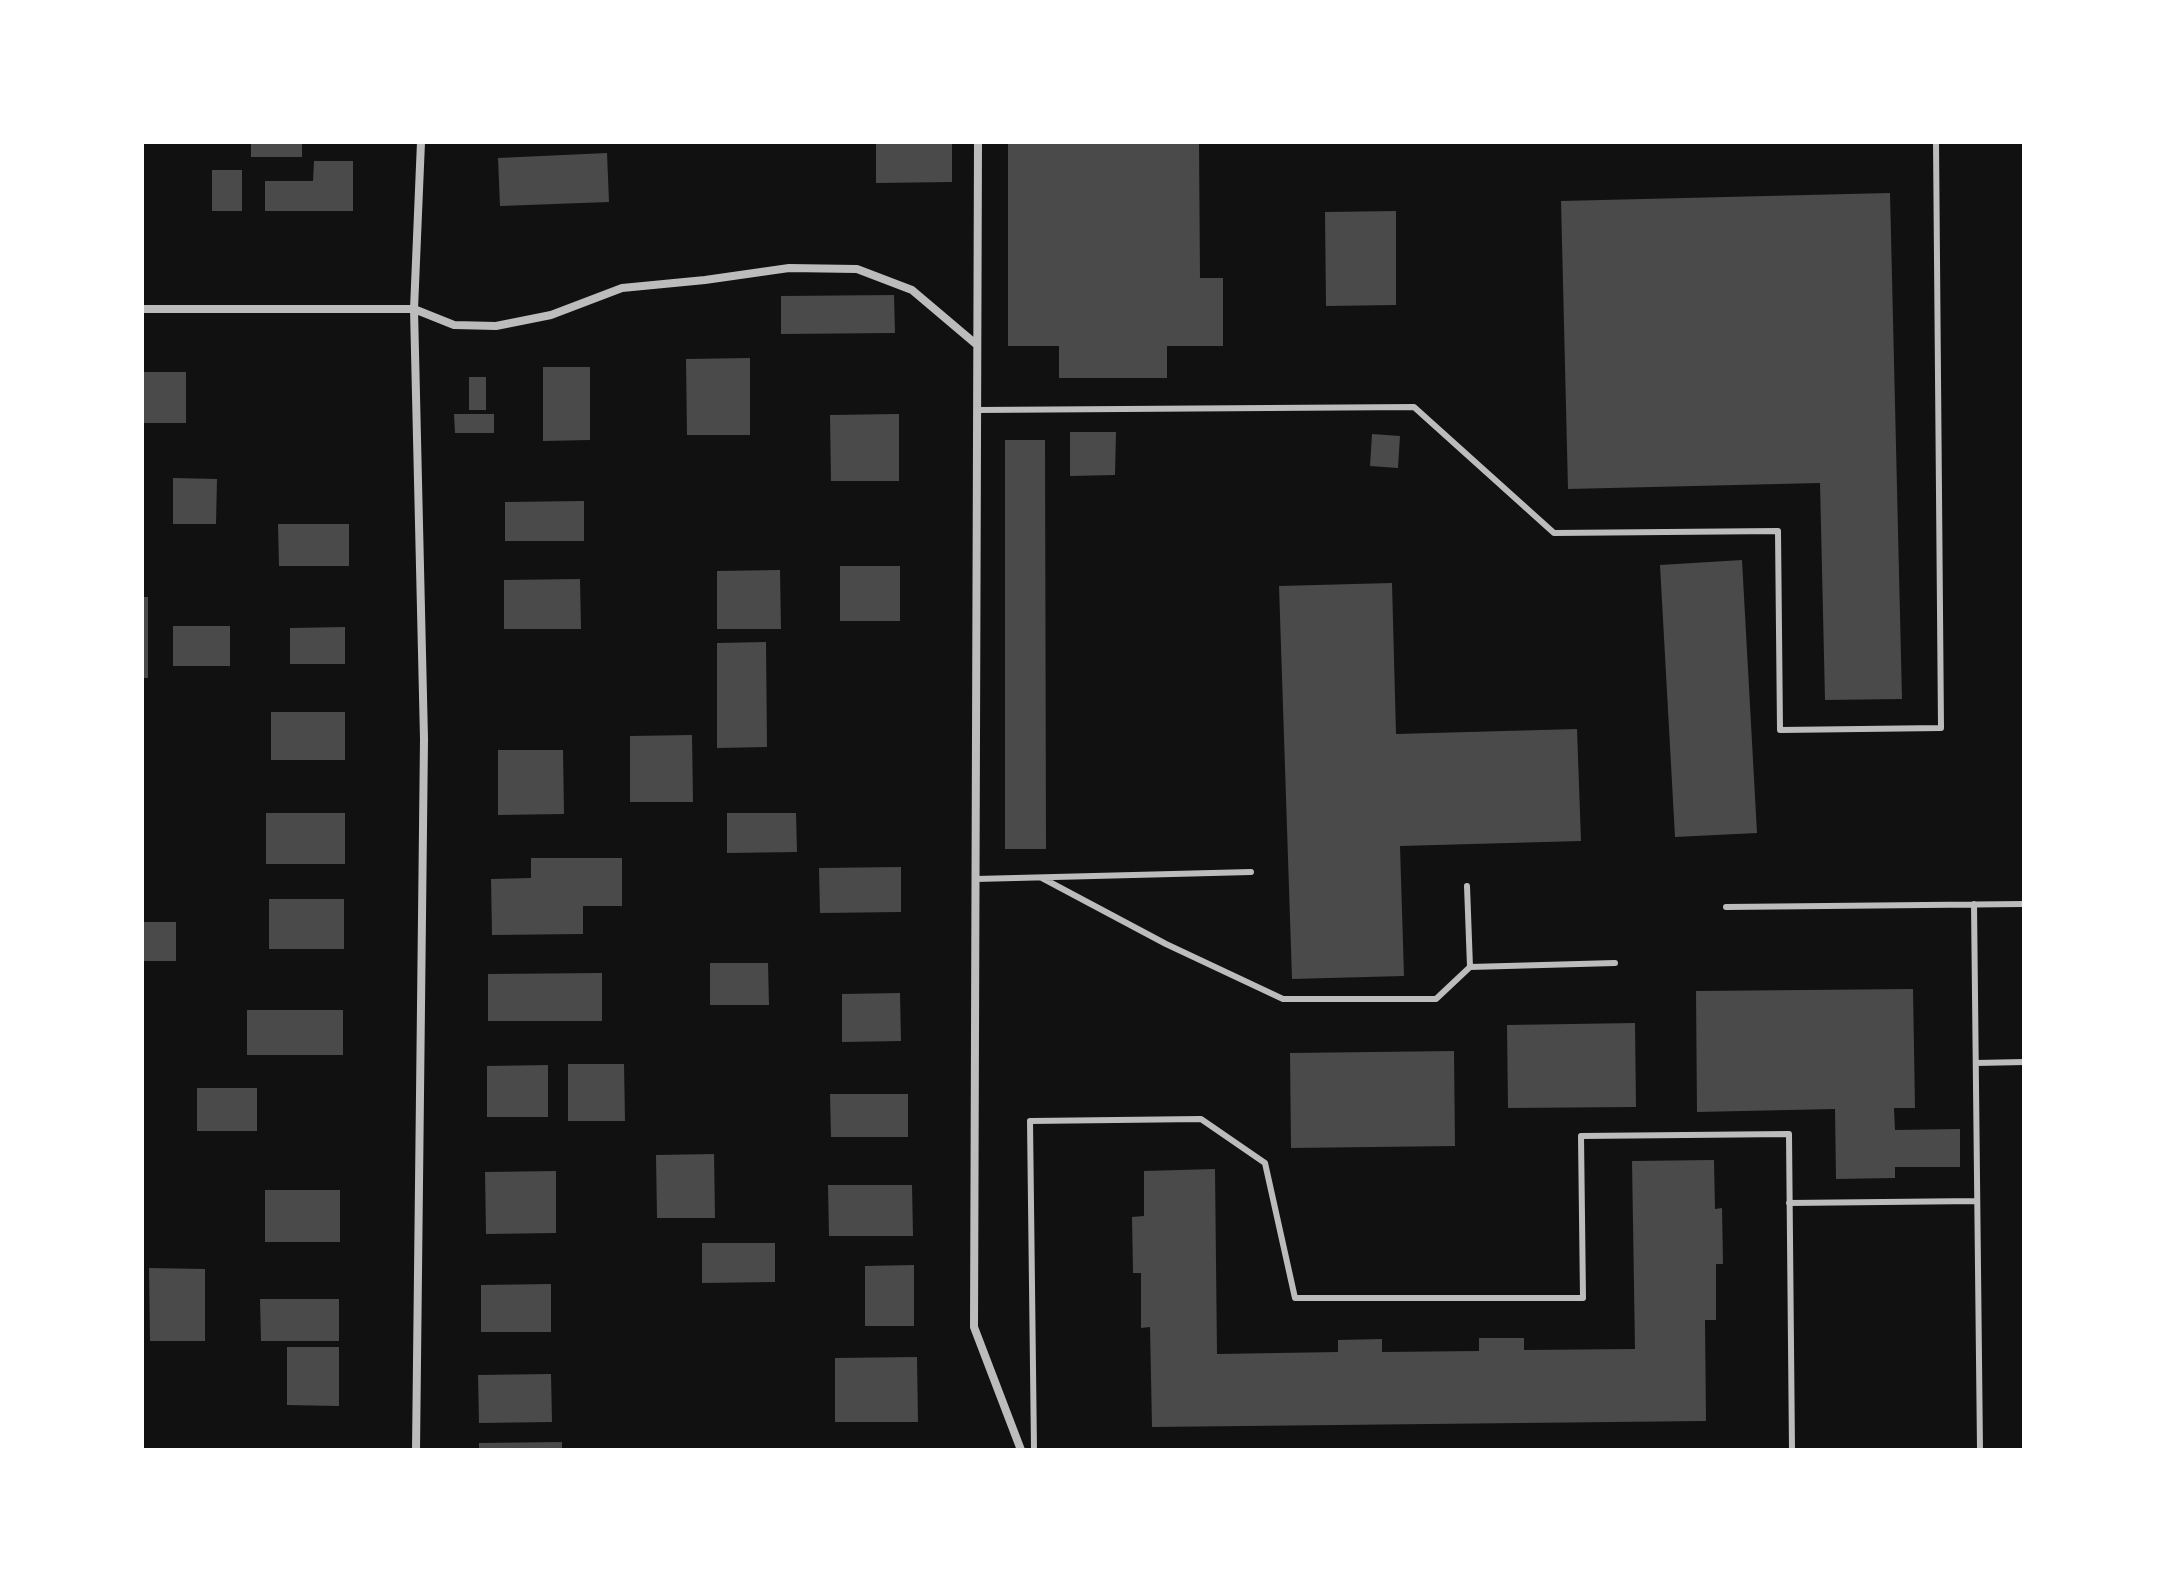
<!DOCTYPE html>
<html>
<head>
<meta charset="utf-8">
<style>
  body { margin:0 }
  #map { position:relative; width:2166px; height:1592px; overflow:hidden; background:#111; font-family:Roboto,sans-serif }
  canvas { display:block }
  .frame { position:absolute; inset:0; border:144px solid #fff; pointer-events:none }
</style>
</head>
<body>
<div id="map">
<canvas width="2166" height="1592"></canvas>
<div class="frame"></div>
</div>
<script>
const ctx = document.querySelector('canvas').getContext('2d');
ctx.lineJoin = 'round';
function paint(path, color) {
  ctx.fillStyle = color;
  ctx.fill(path, 'evenodd');
}
function stroke(path, color, width, dash) {
  ctx.strokeStyle = color;
  ctx.lineWidth = width;
  ctx.lineCap = dash ? 'butt' : 'round';
  ctx.setLineDash(dash || []);
  ctx.stroke(path);
}
const building = new Path2D(`
  M 251,142 L 302,142 L 302,157 L 251,157 Z
  M 876,142 L 952,142 L 952,182 L 876,183 Z
  M 1008,142 L 1199,142 L 1200,278 L 1223,278 L 1223,346 L 1167,346 L 1167,378 L 1059,378 L 1059,346 L 1008,346 Z
  M 607,153 L 609,202 L 500,206 L 498,158 Z
  M 314,161 L 353,161 L 353,211 L 265,211 L 265,181 L 313,181 Z
  M 212,170 L 242,170 L 242,211 L 212,211 Z
  M 1890,193 L 1902,699 L 1825,700 L 1820,483 L 1568,489 L 1561,201 Z
  M 1396,211 L 1396,305 L 1326,306 L 1325,212 Z
  M 894,295 L 895,333 L 781,334 L 781,296 Z
  M 750,358 L 750,435 L 687,435 L 686,359 Z
  M 543,367 L 590,367 L 590,440 L 543,441 Z
  M 142,372 L 186,372 L 186,423 L 142,423 Z
  M 469,377 L 486,377 L 486,410 L 469,410 Z
  M 454,414 L 494,414 L 494,433 L 455,433 Z
  M 899,414 L 899,481 L 831,481 L 830,415 Z
  M 1070,432 L 1116,432 L 1115,475 L 1070,476 Z
  M 1372,434 L 1400,436 L 1398,468 L 1370,466 Z
  M 1005,440 L 1045,440 L 1046,849 L 1005,849 Z
  M 173,478 L 217,479 L 216,524 L 173,524 Z
  M 584,501 L 584,541 L 505,541 L 505,502 Z
  M 278,524 L 349,524 L 349,566 L 279,566 Z
  M 1742,560 L 1757,833 L 1675,837 L 1660,565 Z
  M 840,566 L 900,566 L 900,621 L 840,621 Z
  M 780,570 L 781,629 L 717,629 L 717,571 Z
  M 580,579 L 581,629 L 504,629 L 504,580 Z
  M 1392,583 L 1396,734 L 1577,729 L 1581,841 L 1400,846 L 1404,976 L 1292,979 L 1279,586 Z
  M 142,597 L 148,597 L 148,678 L 142,678 Z
  M 173,626 L 230,626 L 230,666 L 173,666 Z
  M 345,627 L 345,664 L 290,664 L 290,628 Z
  M 766,642 L 767,747 L 717,748 L 717,643 Z
  M 271,712 L 345,712 L 345,760 L 271,760 Z
  M 692,735 L 693,802 L 630,802 L 630,736 Z
  M 498,750 L 563,750 L 564,814 L 498,815 Z
  M 266,813 L 345,813 L 345,864 L 266,864 Z
  M 727,813 L 796,813 L 797,852 L 727,853 Z
  M 531,858 L 622,858 L 622,906 L 583,906 L 583,934 L 492,935 L 491,879 L 531,878 Z
  M 901,867 L 901,912 L 820,913 L 819,868 Z
  M 269,899 L 344,899 L 344,949 L 269,949 Z
  M 142,922 L 176,922 L 176,961 L 142,961 Z
  M 710,963 L 768,963 L 769,1005 L 710,1005 Z
  M 602,973 L 602,1021 L 488,1021 L 488,974 Z
  M 1913,989 L 1915,1108 L 1894,1108 L 1895,1130 L 1960,1129 L 1960,1167 L 1895,1167 L 1895,1178 L 1836,1179 L 1835,1109 L 1697,1112 L 1696,991 Z
  M 900,993 L 901,1041 L 842,1042 L 842,994 Z
  M 247,1010 L 343,1010 L 343,1055 L 247,1055 Z
  M 1635,1023 L 1636,1107 L 1508,1108 L 1507,1025 Z
  M 1454,1051 L 1455,1146 L 1291,1148 L 1290,1053 Z
  M 568,1064 L 624,1064 L 625,1121 L 568,1121 Z
  M 548,1065 L 548,1117 L 487,1117 L 487,1066 Z
  M 197,1088 L 257,1088 L 257,1131 L 197,1131 Z
  M 830,1094 L 908,1094 L 908,1137 L 831,1137 Z
  M 714,1154 L 715,1218 L 657,1218 L 656,1155 Z
  M 1714,1160 L 1715,1209 L 1722,1208 L 1723,1264 L 1716,1264 L 1716,1320 L 1705,1320 L 1706,1421 L 1152,1427 L 1150,1327 L 1141,1328 L 1141,1273 L 1133,1273 L 1132,1217 L 1144,1216 L 1144,1171 L 1215,1169 L 1217,1354 L 1338,1352 L 1338,1340 L 1382,1339 L 1382,1352 L 1479,1351 L 1479,1338 L 1524,1338 L 1524,1350 L 1635,1349 L 1632,1161 Z
  M 556,1171 L 556,1233 L 486,1234 L 485,1172 Z
  M 828,1185 L 912,1185 L 913,1236 L 829,1236 Z
  M 265,1190 L 340,1190 L 340,1242 L 265,1242 Z
  M 702,1243 L 775,1243 L 775,1282 L 702,1283 Z
  M 914,1265 L 914,1326 L 865,1326 L 865,1266 Z
  M 149,1268 L 205,1269 L 205,1341 L 150,1341 Z
  M 551,1284 L 551,1332 L 481,1332 L 481,1285 Z
  M 260,1299 L 339,1299 L 339,1341 L 261,1341 Z
  M 287,1347 L 339,1347 L 339,1406 L 287,1405 Z
  M 917,1357 L 918,1422 L 835,1422 L 835,1358 Z
  M 551,1374 L 552,1422 L 479,1423 L 478,1375 Z
  M 562,1442 L 562,1450 L 479,1450 L 479,1443 Z`);
const service = new Path2D(`
  M 977,410 L 1414,407 L 1554,533 L 1778,531 L 1780,730 L 1941,728 L 1936,142
  M 1042,878 L 1166,944 L 1283,999 L 1436,999 L 1470,967
  M 976,879 L 1251,872
  M 1467,886 L 1470,967 L 1615,963
  M 1974,904 L 1980,1450
  M 1726,907 L 2024,904
  M 1976,1063 L 2024,1062
  M 1789,1203 L 1977,1201
  M 1034,1450 L 1030,1121 L 1201,1119 L 1265,1163 L 1295,1298 L 1583,1298 L 1581,1136 L 1789,1134 L 1792,1450`);
const minor = new Path2D(`
  M 978,142 L 974,1327 L 1021,1450
  M 142,309 L 414,309 L 454,325 L 496,326 L 551,315 L 622,288 L 705,280 L 789,268 L 857,269 L 912,290 L 977,345
  M 416,1450 L 424,739 L 414,309 L 421,142`);
paint(building, '#4a4a4a');
stroke(service, '#bcbcbc', 6);
stroke(minor, '#bcbcbc', 8);
</script>
</body>
</html>
